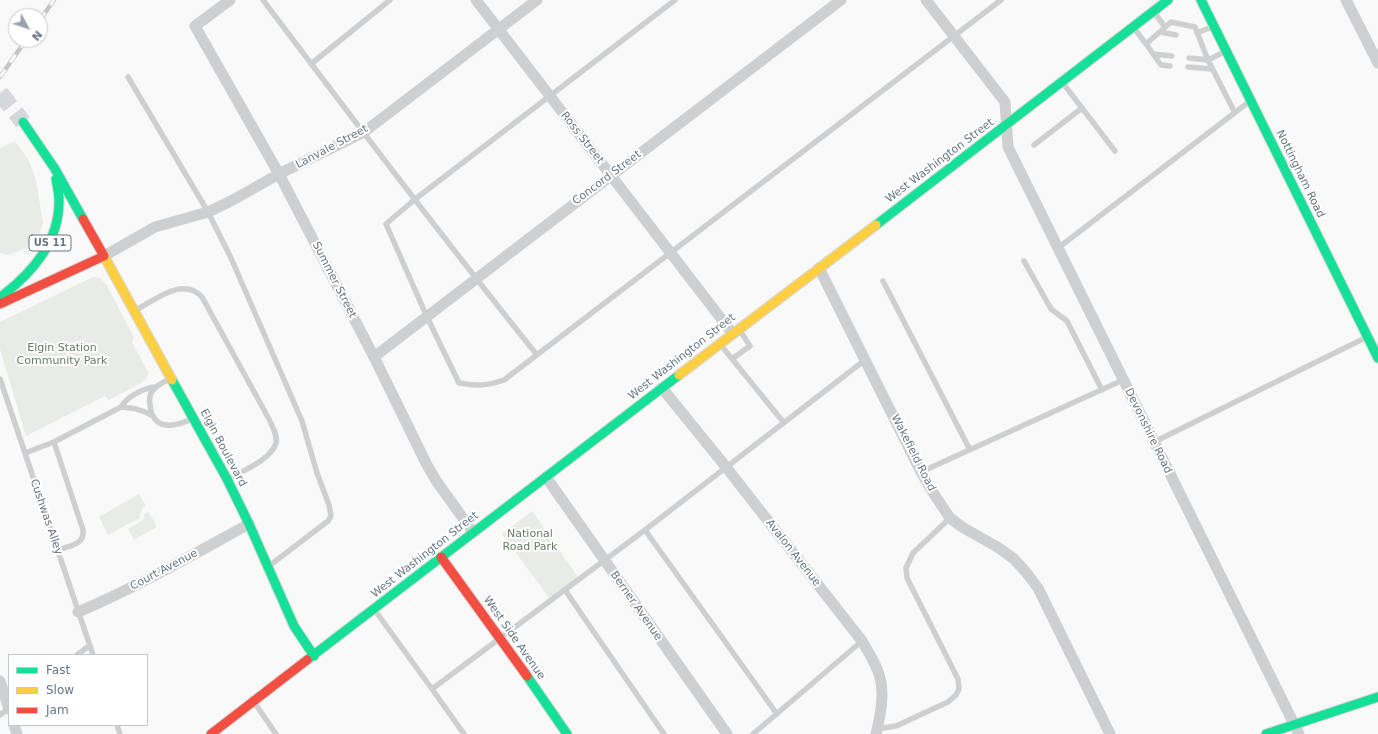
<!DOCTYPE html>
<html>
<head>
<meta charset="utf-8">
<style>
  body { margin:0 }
  #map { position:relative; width:1378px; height:734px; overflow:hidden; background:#f9f9f9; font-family:"DejaVu Sans",sans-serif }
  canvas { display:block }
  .legend { position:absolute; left:8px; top:654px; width:140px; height:72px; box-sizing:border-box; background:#fff; border:1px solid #c1c8cd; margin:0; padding:5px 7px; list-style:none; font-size:12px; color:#657683 }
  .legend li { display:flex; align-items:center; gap:8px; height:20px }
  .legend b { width:20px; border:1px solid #c1c8cd }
  .north { position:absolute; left:8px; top:8px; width:40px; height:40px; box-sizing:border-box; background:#fff; border:1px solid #c1c8cd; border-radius:50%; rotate:130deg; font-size:11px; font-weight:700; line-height:16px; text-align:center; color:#657683 }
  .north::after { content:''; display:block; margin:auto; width:14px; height:18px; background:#99a4ac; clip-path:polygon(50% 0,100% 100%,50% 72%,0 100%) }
</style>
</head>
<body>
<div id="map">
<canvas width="1378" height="734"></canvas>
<ul class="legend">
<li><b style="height:5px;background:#16e098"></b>Fast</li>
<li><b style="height:5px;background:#ffcf43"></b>Slow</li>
<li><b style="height:5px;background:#f24e42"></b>Jam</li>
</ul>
<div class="north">N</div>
</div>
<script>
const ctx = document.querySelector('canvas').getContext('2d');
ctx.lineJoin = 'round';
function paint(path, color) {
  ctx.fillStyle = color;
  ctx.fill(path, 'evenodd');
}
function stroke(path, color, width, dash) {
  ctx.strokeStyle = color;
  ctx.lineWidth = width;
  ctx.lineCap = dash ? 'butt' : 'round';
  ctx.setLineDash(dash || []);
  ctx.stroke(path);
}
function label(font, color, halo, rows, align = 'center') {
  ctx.font = font + ' "DejaVu Sans",sans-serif';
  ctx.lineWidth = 4;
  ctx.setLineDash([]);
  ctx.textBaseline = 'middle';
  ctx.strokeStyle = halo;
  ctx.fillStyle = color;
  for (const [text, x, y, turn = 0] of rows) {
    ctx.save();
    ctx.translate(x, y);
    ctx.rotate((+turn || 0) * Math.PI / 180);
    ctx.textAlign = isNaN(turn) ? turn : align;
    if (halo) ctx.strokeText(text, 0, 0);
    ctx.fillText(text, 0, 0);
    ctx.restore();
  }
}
const green = new Path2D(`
  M 15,141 L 28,159 L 36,180 L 43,223 L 36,244 L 8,255 L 0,253 L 0,148 Z
  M 93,277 L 100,278 L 106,284 L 134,337 L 132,342 L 148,372 L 147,378 L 143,382 L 109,400 L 105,396 L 26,436 L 0,349 L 0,322 Z
  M 139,494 L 146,506 L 143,507 L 139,518 L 108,535 L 99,517 Z
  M 532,511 L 578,577 L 550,599 L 502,534 Z
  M 149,512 L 157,527 L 134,540 L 128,529 L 143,520 L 145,513 Z`);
const primaryTunnel = new Path2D(`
  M 0,93 L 23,122`);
const lane = new Path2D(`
  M 263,0 C 353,119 443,238 537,355
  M 675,0 L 414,200 L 386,224 L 427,317 L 459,383 C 477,386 487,386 504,380 L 1001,0
  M 1153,11 L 1165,27
  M 1134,28 L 1146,44
  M 1160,32 L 1176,35
  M 1197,33 L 1214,26
  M 1153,54 L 1172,56
  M 1189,58 L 1208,60 L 1235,113
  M 311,64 L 390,0
  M 1170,66 L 1161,65 L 1146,44 L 1171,22 L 1195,27 L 1208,60 L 1226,51
  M 1188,67 L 1212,69
  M 128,77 L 208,212 L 231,258 L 302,421 L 317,473 L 329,505 L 331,516 L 328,521 L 269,566
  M 1062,82 L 1115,151
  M 1034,145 L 1082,108
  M 1058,248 L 1250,101
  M 1024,261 L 1051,309 L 1067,321 L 1102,390
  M 883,281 L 970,450
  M 136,310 C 155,300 183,276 202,297 L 269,419 C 272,426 278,436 276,443 C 271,460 242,471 228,479
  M 720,344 L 784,423
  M 732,359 L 750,346 L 739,329
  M 171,378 C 166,381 159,384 155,388 C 150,392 149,399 150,405 C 153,432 175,427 194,418
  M 0,379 L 93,655
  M 151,415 C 141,409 132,408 121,407 C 127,397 143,388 155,387
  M 54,442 L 83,530 C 85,545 69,546 57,550
  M 1154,442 L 1367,337
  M 25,453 L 54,442 L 121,407
  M 921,472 L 1123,380
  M 645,530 L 777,714
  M 565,590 L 664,734
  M 374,609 L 432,689 L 464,734
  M 77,655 L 89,646
  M 432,689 L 645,530 L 865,360
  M 254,702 L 276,734
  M 0,715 L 9,708
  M 117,725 L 120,734
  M 877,729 L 896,726 L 948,702 L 956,695 L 959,689 L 958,679 L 907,578 L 906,568 L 913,553 L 950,518
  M 753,734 L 862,641`);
const street = new Path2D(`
  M 230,0 L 195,26 L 279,174 L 374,357 L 427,465 L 437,482 L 473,532
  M 476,0 L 733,334
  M 926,0 L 1005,102 L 1008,147 L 1299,734
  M 1346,0 L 1378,63
  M 104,256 L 155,227 L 208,212 L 231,201 L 279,174 L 364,132 L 537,0
  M 819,268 L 921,472 L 932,491 L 950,518 L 962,527 L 999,548 L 1014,559 L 1025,571 L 1038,588 L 1110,734
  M 374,357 L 841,0
  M 662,388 L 726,467 L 862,641 C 867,650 873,659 877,669 C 886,689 881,713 876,734
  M 546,477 L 727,734
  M 78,612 C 137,587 192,555 249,524
  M 0,681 L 9,709
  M 14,725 L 17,734`);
const fast = new Path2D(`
  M 1201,0 L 1378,358
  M 23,122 L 55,169 L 83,219
  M 876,225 L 1168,0
  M 2,296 C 33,272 59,242 59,201 C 59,193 57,186 56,179
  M 172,380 L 227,479 L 249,524 L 294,626 L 314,656
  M 307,660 L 679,375
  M 527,676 L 567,734
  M 1266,734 L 1378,697`);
const slow = new Path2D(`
  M 104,256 L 172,380
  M 679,375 L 876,225`);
const jam = new Path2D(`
  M 0,304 L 104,256 L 83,219
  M 441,557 L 527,676
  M 211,734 L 307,660`);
const rail = new Path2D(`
  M 40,20 L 54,0
  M 0,77 L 26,40`);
const shields = [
  [50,243,42]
];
const shieldNames = [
  ["US 11",50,243]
];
const streetNames = [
  ["Ross Street",582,138,52],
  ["Lanvale Street",332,147,-28],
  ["West Washington Street",940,161,-37],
  ["Nottingham Road",1300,174,64],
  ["Concord Street",607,178,-37],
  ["Summer Street",334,280,63],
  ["West Washington Street",682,357,-38],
  ["Devonshire Road",1148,431,64],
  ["Elgin Boulevard",223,448,62],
  ["Wakefield Road",913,453,63],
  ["Cushwas Alley",46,517,71],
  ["Avalon Avenue",793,553,52],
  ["West Washington Street",425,555,-38],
  ["Court Avenue",164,570,-28],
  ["Berner Avenue",636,606,55],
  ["West Side Avenue",514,638,55]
];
const parkNames = [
  ["Elgin Station",62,348],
  ["Community Park",62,361],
  ["National",530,534],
  ["Road Park",530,547]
];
paint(green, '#e8ebe6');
stroke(primaryTunnel, '#d4d8dc', 17, [17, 8]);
stroke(fast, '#d5d6d7', 11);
stroke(slow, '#d5d6d7', 11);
stroke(jam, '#d5d6d7', 11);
stroke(lane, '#cecfd0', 5.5);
stroke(street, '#cecfd0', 11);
stroke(fast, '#16e098', 9);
stroke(slow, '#ffcf43', 9);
stroke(jam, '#f24e42', 9);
stroke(rail, '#c3c5c6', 4.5);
stroke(rail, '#fff', 3, [9]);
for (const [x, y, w] of shields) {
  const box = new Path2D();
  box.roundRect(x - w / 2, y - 8, w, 16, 3);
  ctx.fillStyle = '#fff';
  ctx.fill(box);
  stroke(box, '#657683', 1);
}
label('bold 10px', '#657683', null, shieldNames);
label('11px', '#657683', '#fff', streetNames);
label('11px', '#687a64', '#fff', parkNames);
</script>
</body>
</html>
